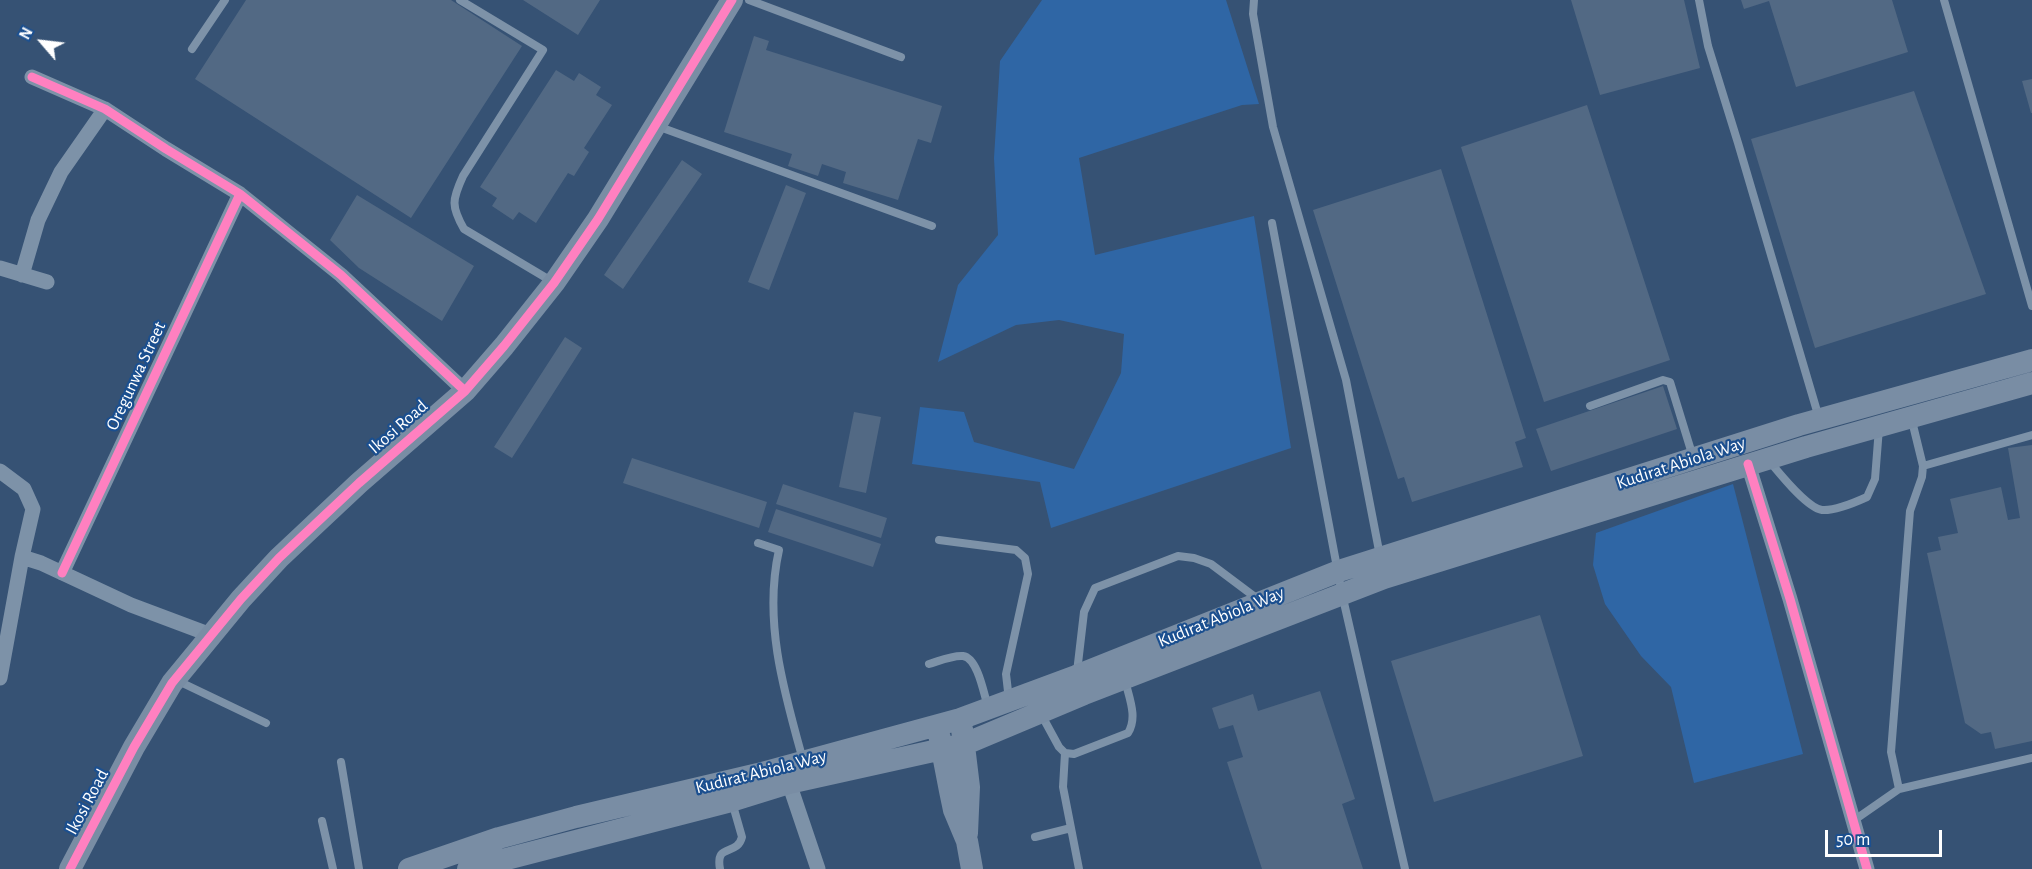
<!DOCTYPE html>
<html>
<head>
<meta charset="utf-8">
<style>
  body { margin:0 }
  #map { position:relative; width:2032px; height:869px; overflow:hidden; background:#365274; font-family:"Alegreya Sans",sans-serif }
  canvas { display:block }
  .north { position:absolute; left:12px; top:12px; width:60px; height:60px; -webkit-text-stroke:4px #1b4f8f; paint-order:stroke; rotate:298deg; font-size:16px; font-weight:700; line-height:24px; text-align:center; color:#fff }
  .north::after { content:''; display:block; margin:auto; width:21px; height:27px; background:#fff; clip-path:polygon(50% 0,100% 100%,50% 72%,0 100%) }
  .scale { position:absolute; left:1825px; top:830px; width:117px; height:27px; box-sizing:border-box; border:3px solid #fff; border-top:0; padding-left:8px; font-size:18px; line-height:21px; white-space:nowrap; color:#fff; -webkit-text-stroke:4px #1b4f8f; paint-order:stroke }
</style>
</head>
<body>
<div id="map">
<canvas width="2032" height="869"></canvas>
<div class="north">N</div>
<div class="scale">50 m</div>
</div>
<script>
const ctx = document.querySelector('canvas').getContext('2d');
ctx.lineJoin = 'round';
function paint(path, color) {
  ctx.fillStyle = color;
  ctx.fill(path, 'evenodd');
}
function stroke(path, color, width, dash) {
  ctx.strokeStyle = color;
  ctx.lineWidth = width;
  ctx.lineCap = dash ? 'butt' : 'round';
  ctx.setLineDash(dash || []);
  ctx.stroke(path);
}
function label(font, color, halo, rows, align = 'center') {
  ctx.font = font + ' "Alegreya Sans",sans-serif';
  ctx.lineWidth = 4.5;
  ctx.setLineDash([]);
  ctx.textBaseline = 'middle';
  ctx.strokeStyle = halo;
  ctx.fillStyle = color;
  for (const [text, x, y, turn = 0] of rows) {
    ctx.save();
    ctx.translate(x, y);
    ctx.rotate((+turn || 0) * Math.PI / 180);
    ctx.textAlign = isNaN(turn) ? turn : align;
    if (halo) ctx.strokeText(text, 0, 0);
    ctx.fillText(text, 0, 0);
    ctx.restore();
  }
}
const green = new Path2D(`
  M 1042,0 L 1226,0 L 1259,104 L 1242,105 L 1079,158 L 1095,255 L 1254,216 L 1291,448 L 1051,528 L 1040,482 L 912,464 L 920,407 L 964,412 L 974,442 L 1074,469 L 1121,373 L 1124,334 L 1059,320 L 1016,325 L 938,362 L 958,285 L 998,235 L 994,158 L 1000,61 Z
  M 1733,484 L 1803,754 L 1694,783 L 1671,687 L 1641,656 L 1605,604 L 1593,565 L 1596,533 Z`);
const building = new Path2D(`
  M 246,0 L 451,0 L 522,46 L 411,218 L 195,79 Z
  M 523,0 L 600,0 L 578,35 Z
  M 1571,0 L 1684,0 L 1700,68 L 1600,95 Z
  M 1741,0 L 1892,0 L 1908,52 L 1796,87 L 1769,1 L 1744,9 Z
  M 754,36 L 769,41 L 766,50 L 942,106 L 931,143 L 918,139 L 898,200 L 843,183 L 846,172 L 822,164 L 818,176 L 788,166 L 792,154 L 724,132 Z
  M 556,70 L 574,81 L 579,73 L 601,87 L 596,95 L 612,105 L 584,148 L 589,152 L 574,176 L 568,173 L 536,223 L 519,212 L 513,220 L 492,206 L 497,198 L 480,187 Z
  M 2032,79 L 2032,113 L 2031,113 L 2022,81 Z
  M 1914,91 L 1986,294 L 1815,348 L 1751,139 Z
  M 1587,105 L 1670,360 L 1544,402 L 1461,147 Z
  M 682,160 L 702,174 L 623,289 L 604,275 Z
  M 1441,169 L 1526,438 L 1515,442 L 1523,467 L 1412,502 L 1404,477 L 1398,479 L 1313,210 Z
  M 786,185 L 806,193 L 769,290 L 748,282 Z
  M 357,195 L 474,266 L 442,321 L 359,268 L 330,240 Z
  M 565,337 L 582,348 L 512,458 L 494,447 Z
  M 1663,386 L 1677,429 L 1551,471 L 1536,429 Z
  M 854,412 L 881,417 L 866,493 L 839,487 Z
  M 2032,445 L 2032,741 L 1995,749 L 1991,732 L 1981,734 L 1965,723 L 1927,553 L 1941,550 L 1938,537 L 1958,533 L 1950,499 L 2001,487 L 2008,520 L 2020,518 L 2008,448 Z
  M 632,458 L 767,502 L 759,528 L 623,483 Z
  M 783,484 L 887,518 L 881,538 L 776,504 Z
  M 776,509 L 881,544 L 873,567 L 768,532 Z
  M 1540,615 L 1583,756 L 1434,802 L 1391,661 Z
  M 1320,691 L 1355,799 L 1342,804 L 1363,869 L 1262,869 L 1227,762 L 1243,757 L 1233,725 L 1219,729 L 1212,708 L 1253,694 L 1258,711 Z`);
const lane = new Path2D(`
  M 460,0 L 543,50 L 463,176 C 452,200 451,206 464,229 L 553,282
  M 749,0 L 901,57
  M 1254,0 L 1253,14 L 1273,127 L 1346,380 L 1380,556
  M 1699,0 L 1708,46 L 1738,143 L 1819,418
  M 1944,0 L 2032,306
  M 192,49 L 225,0
  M 657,126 L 932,226
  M 1272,223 L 1342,594 L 1405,869
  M 1590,406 L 1663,380 L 1670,382 L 1693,457
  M 1770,462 C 1780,474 1807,508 1822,510 C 1835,511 1856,502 1867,497 L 1875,479 L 1879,428
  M 1923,466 L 2032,435
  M 939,540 L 1016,550 L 1025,558 L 1028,574 L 1006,674 L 1009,700
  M 758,543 L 779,550 C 763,621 784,692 803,760
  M 929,664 C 939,661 953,655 963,656 C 978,658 984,695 988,707
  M 1077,672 L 1084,612 L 1095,588 L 1178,556 L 1194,558 L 1211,564 L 1259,600
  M 176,680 L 266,723
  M 1041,714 L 1059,747 L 1065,753 L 1074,754 L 1128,733 C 1138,717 1129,698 1125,680
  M 1065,753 L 1063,787 L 1079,869
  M 341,762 L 359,869
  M 1899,789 L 1891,752 L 1910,511 L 1922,477 L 1923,466 L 1912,421
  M 322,821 L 333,869
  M 1853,821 L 1899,789 L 2032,758
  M 1035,837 L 1071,828
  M 720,869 C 715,842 737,857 742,837 L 732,802`);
const street = new Path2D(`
  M 32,77 L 105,109 L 166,149 L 240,194 L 341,275 L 465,391
  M 0,268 L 47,282
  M 22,275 L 38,220 L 61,172 L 105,109
  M 1748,464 L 1790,599 L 1867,869
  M 0,471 L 24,489 L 33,509 L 22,557 L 41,563 L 131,605 L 211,635
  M 62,573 L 240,194
  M 0,678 L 22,557
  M 789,783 L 818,869`);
const secondary = new Path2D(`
  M 962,729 L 969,787 L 967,833
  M 939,734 L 950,791 L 954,810 L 967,841 L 972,869
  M 70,869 L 134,747 L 172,683 L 241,599 L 279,558 L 359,483 L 465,391 L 504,346 L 554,283 L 598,219 L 732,0
  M 409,869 L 499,838 L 576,817 L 758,774 L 960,719 L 1076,676 L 1339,571 L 1799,425 L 2032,360
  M 468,869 L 731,801 L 789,783 L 965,744 L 1084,694 L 1384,578 L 1806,447 L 2032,383`);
const cycleway = new Path2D(`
  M 32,77 L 105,109 L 166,149 L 240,194 L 341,275 L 465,391
  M 1748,464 L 1790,599 L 1867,869
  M 62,573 L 240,194
  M 70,869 L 134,747 L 172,683 L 241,599 L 279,558 L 359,483 L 465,391 L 504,346 L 554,283 L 598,219 L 732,0`);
const streetNames = [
  ["Oregunwa Street",136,376,-65],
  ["Ikosi Road",398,427,-41],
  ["Kudirat Abiola Way",1681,463,-18],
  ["Kudirat Abiola Way",1221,617,-22],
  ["Kudirat Abiola Way",761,772,-14],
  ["Ikosi Road",87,802,-62]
];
paint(green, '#2f66a5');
paint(building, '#526984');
stroke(lane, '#7d92a8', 8);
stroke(street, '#7d92a8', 15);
stroke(secondary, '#798da4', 22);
stroke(cycleway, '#ff80c0', 9);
label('18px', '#fff', '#1b4f8f', streetNames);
</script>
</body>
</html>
